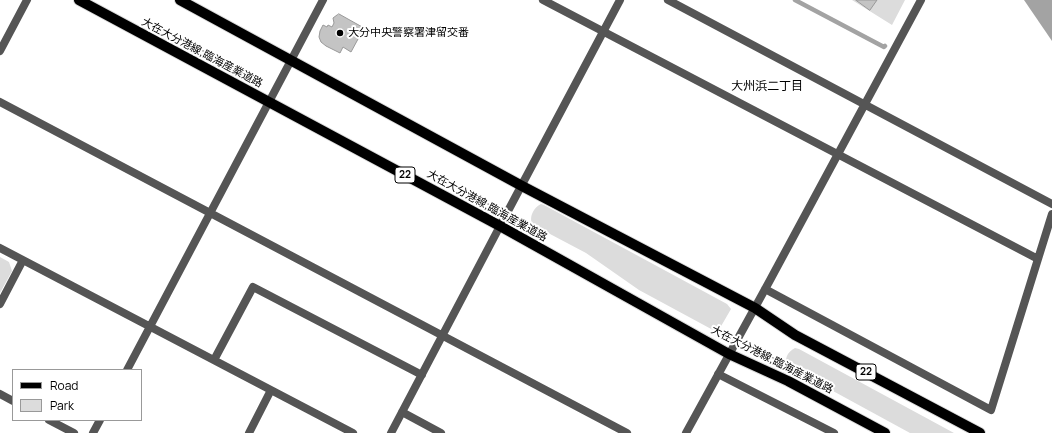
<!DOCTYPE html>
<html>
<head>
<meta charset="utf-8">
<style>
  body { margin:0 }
  #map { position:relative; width:1052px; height:433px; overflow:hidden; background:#fff; font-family:Manrope,sans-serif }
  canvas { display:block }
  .legend { position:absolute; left:12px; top:369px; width:130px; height:52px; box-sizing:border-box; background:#fff; border:1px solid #999; margin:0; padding:5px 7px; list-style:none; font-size:12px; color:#000 }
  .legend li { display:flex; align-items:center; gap:8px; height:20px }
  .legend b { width:20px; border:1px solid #999 }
</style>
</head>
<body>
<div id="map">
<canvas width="1052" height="433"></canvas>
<ul class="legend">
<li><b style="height:5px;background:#000"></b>Road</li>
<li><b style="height:11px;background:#dcdcdc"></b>Park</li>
</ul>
</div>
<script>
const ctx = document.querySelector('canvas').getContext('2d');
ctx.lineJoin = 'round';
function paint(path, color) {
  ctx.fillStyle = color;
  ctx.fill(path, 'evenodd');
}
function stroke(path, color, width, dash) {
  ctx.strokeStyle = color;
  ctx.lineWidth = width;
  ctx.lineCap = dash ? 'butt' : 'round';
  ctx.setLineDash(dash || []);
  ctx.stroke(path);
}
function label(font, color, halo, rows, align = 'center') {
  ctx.font = font + ' Manrope,"Noto Sans JP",sans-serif';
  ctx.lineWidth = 4;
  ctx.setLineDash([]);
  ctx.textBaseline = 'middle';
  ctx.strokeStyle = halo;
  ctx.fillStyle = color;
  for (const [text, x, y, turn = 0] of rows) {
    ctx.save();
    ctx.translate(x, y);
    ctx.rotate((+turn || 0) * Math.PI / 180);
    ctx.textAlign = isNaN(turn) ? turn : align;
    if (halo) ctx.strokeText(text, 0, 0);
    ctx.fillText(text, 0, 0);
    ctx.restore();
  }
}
const green = new Path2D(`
  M 852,0 L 905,0 L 892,25 Z
  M 541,204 L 544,205 L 727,304 L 731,309 L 720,328 L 718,330 L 713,330 L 639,290 L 586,253 L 533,225 C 528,218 534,207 541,204 Z
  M 0,257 L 9,262 L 12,271 L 0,293 Z
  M 795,348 L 799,349 L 954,433 L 910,433 L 789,367 C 783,360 787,352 795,348 Z`);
const water = new Path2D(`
  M 1024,0 L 1052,0 L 1052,41 Z`);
const stream = new Path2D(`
  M 795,0 L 884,47 L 885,46`);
const building = new Path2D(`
  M 856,0 L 877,0 L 870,10 Z
  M 339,14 L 364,28 L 351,52 L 343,47 L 340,53 L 326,46 L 321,42 L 319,37 L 320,31 L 323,25 L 327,27 L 328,25 L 332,27 L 334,23 L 333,18 L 337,15 Z`);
const minor = new Path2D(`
  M 543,0 L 1038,259
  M 668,0 L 1052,204
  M 0,51 L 27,0
  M 0,102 L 627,433
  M 0,248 L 353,433
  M 765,289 L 991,410 L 1052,214
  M 0,304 L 23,260
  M 214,360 L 253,287 L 422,375
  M 127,370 L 323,0
  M 718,374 L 834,433
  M 0,394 L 13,401
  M 402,412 L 441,433
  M 49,420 L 74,433
  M 93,433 L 100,420
  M 249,433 L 271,390
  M 391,433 L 500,226
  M 686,433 L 769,282 L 921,0`);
const tertiary = new Path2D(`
  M 500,226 L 620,0`);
const primary = new Path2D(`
  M 79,0 L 500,226 L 729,354 L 788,381 L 885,433
  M 180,0 L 522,186 L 755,308 L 795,335 L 980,433`);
const markers = [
  [340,33,4,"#000"]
];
const shields = [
  [405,175,20],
  [866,372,20]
];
const shieldNames = [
  ["22",405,175],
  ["22",866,372]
];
const poiNames = [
  ["大分中央警察署津留交番",348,33]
];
const streetNames = [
  ["大在大分港線;臨海産業道路",202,53,28],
  ["大在大分港線;臨海産業道路",487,206,29],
  ["大在大分港線;臨海産業道路",772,360,27]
];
const neighbourhoodNames = [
  ["大州浜二丁目",767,87]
];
paint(green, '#dcdcdc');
paint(water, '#a3a3a3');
stroke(stream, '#a3a3a3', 4.5);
paint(building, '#c4c4c4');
stroke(building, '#999', 1);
stroke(primary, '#dbdbdb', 12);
stroke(minor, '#555', 8);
stroke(tertiary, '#555', 8);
stroke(primary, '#000', 10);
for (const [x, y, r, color] of markers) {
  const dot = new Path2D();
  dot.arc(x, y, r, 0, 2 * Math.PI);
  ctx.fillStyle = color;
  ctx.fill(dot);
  stroke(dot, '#fff', 1.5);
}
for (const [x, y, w] of shields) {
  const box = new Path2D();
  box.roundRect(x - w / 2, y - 8, w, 16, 3);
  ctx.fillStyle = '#fff';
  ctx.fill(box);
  stroke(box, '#000', 1);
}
label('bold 10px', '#000', null, shieldNames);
label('11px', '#000', '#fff', poiNames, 'left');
label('11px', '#000', '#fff', streetNames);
label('12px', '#000', '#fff', neighbourhoodNames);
</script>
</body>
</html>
